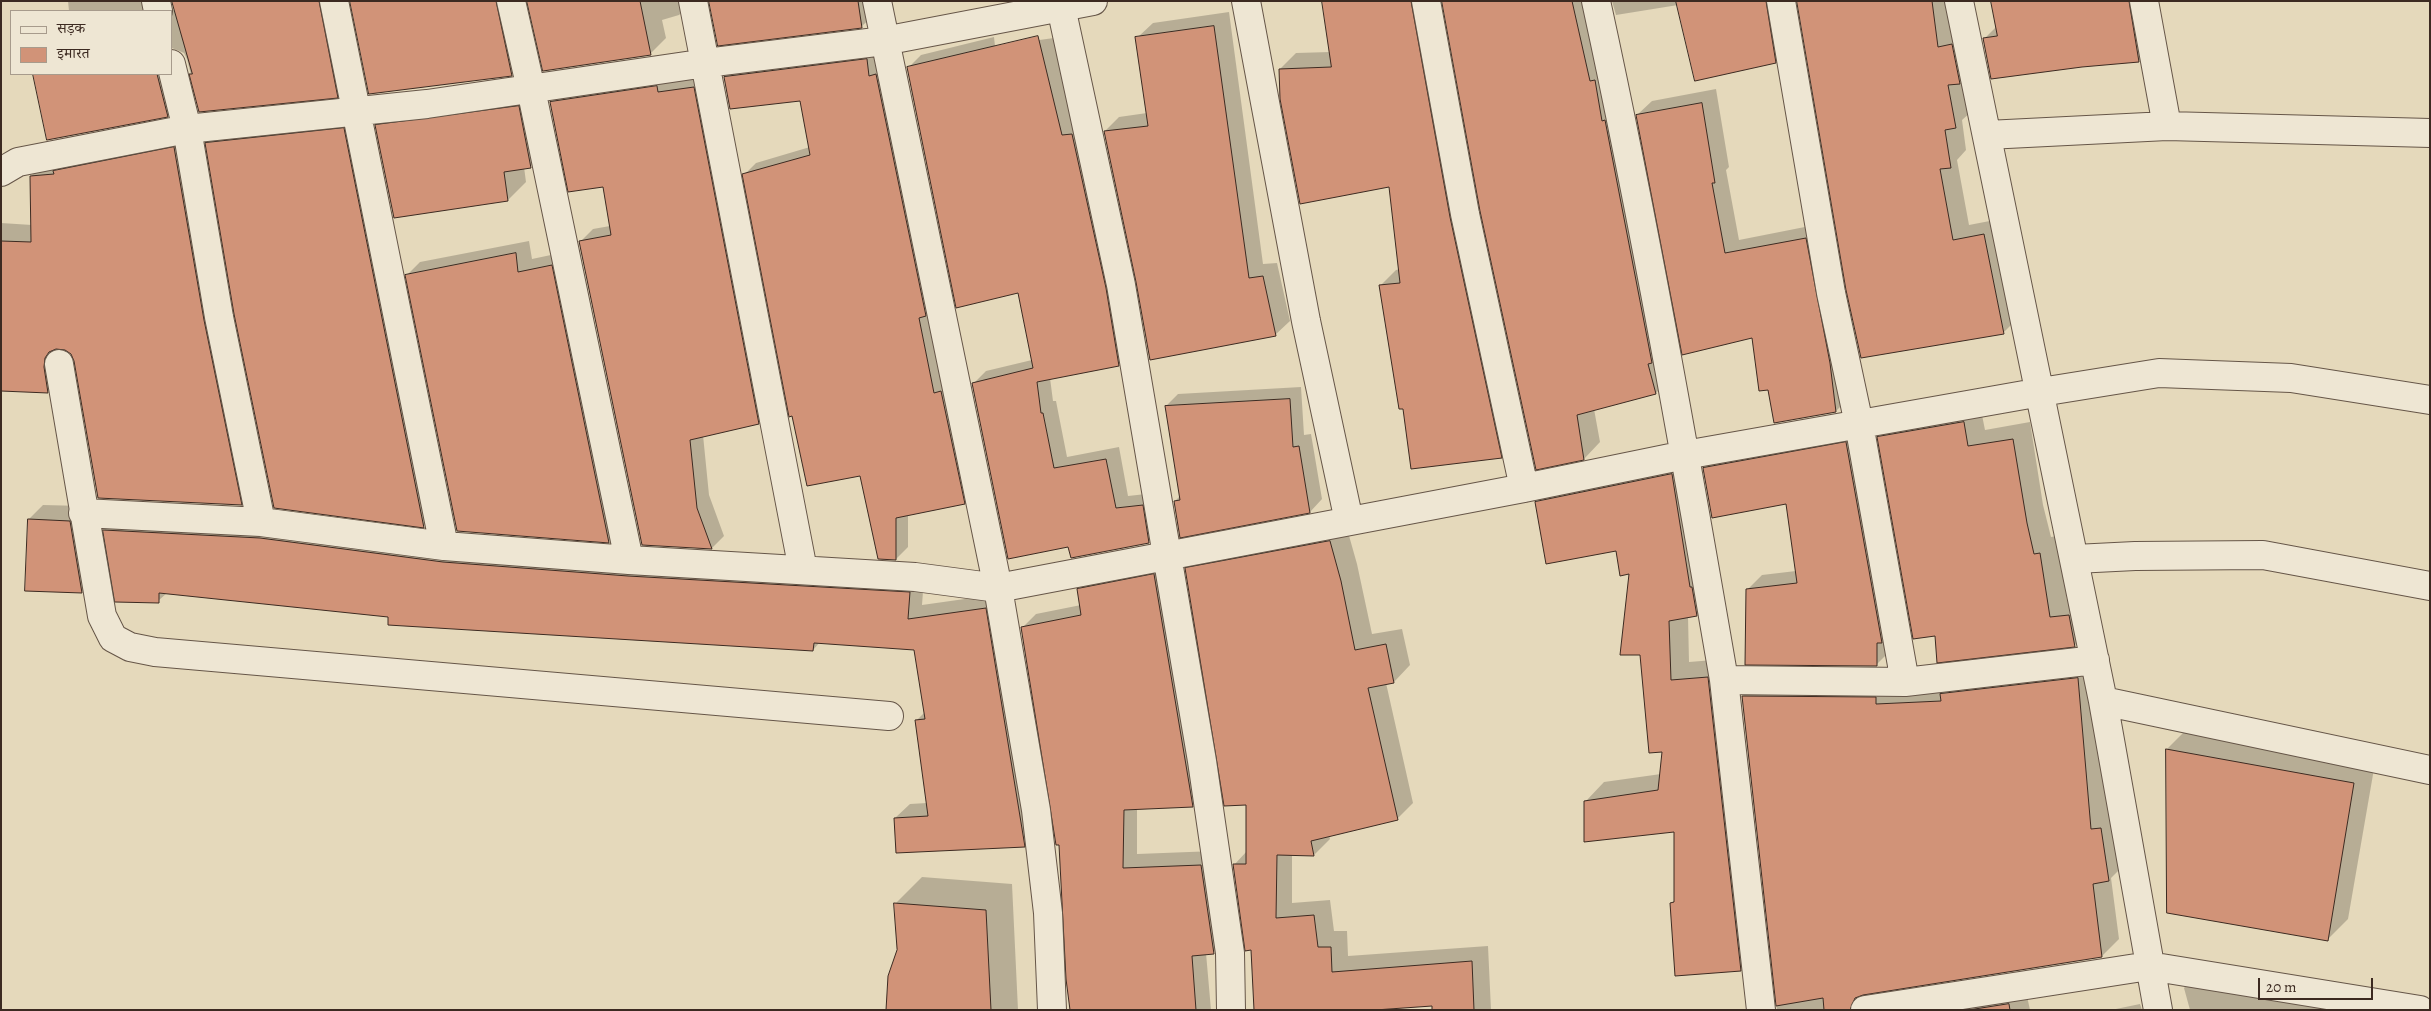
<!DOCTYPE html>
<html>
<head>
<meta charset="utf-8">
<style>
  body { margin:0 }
  #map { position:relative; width:2431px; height:1011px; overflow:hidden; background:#e5d9bb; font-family:Alegreya,"Noto Serif Devanagari",serif }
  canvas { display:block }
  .frame { position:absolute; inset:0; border:2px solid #3c2a21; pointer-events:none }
  .legend { position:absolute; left:10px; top:10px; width:162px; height:65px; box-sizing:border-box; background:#eee6d3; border:1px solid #a79b8c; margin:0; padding:6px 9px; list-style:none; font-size:15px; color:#3c2a21 }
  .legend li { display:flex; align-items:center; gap:10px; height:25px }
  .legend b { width:25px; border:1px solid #a79b8c }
  .scale { position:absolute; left:2258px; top:978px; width:115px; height:22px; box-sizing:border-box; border:2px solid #3c2a21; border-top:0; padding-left:6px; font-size:15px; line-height:18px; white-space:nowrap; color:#3c2a21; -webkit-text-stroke:4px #eee6d3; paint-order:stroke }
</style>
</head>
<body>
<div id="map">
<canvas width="2431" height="1011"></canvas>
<div class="frame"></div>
<ul class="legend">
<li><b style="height:6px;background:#eee6d3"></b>सड़क</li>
<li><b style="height:14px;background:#d19378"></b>इमारत</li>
</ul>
<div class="scale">20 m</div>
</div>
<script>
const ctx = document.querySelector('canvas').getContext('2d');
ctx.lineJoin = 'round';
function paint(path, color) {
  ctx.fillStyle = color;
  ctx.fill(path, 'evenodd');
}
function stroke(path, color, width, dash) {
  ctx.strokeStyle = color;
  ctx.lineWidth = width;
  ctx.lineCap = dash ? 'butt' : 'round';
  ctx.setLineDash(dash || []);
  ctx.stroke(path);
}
const shadow = new Path2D(`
  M 68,1 L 161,1 L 170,10 L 174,10 L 172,1 L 337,1 L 353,80 L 337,96 L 200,111 L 187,59 L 184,53 L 172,48 L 183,100 L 167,116 L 48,139 L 34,74 L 171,74 L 171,11 L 69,11 Z
  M 351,1 L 515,1 L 527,58 L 511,75 Z
  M 528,1 L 693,1 L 679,15 L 662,20 L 666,38 L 650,54 Z
  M 710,1 L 876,1 L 878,11 L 861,27 Z
  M 1323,1 L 1429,1 L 1517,441 L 1501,457 L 1404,407 L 1380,286 L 1396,270 L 1400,269 L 1390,185 L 1280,69 L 1296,53 L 1330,52 Z
  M 1443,1 L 1600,1 L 1672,377 L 1656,393 L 1594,409 L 1600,442 L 1584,459 Z
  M 1612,1 L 1785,1 L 1791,45 L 1775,61 L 1678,5 L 1616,15 Z
  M 1798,1 L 1950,1 L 1972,111 L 1962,120 L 1966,150 L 1957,160 L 1969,225 L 2000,219 L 2019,317 L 2003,333 Z
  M 1993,1 L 2148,1 L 2156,44 L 2139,61 L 1984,39 L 1997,26 Z
  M 1229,12 L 1263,264 L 1277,263 L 1290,321 L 1275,335 L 1138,282 L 1105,131 L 1119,117 L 1147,113 L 1138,37 L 1153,23 Z
  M 994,37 L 995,46 L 1054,38 L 1131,353 L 1118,365 L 1050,378 L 1053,401 L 1056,401 L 1067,457 L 1119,447 L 1128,496 L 1155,493 L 1161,530 L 1148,542 L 1069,546 L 973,384 L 986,371 L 1032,360 L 1019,292 L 908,68 L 921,55 Z
  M 878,48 L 976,490 L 964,502 L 908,514 L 908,547 L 896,559 L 744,175 L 756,163 L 810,147 L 801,99 L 725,77 L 737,65 Z
  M 706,75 L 771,410 L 758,423 L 703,435 L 709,495 L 724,536 L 712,548 L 643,544 L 580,242 L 593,229 L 610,226 L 604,186 L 551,102 L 563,90 Z
  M 537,89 L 549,148 L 531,166 L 524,167 L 526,182 L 508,200 L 376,126 L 395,107 Z
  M 1716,89 L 1729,167 L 1726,170 L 1739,240 L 1820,224 L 1850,397 L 1836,411 L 1769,388 L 1753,336 L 1637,115 L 1652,101 Z
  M 358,115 L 438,512 L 424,526 L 275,507 L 207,143 L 221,129 Z
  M 191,131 L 258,487 L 241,504 L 76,361 L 72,354 L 65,348 L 60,348 L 65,375 L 48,392 L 1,390 L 1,223 L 32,225 L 31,176 L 48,159 Z
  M 529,241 L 532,259 L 565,252 L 622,528 L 609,542 L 458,530 L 407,275 L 420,262 Z
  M 1301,387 L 1304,435 L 1311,434 L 1322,499 L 1310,512 L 1175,501 L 1180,496 L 1166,406 L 1178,394 Z
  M 1980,405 L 1985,430 L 2030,422 L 2043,505 L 2051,537 L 2057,536 L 2067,600 L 2086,599 L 2092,628 L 2075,645 L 1939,661 L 1936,635 L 1879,437 L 1896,420 Z
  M 1861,429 L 1891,650 L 1876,665 L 1747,590 L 1762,575 L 1796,571 L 1787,502 L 1704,468 L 1719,454 Z
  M 1690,456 L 1715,596 L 1697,615 L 1688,616 L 1689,662 L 1726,659 L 1759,952 L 1740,970 L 1671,904 L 1676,899 L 1676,830 L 1586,801 L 1604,782 L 1661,774 L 1663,751 L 1641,654 L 1630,573 L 1617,550 L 1536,502 L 1555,484 Z
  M 43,505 L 83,506 L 96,577 L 82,592 L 29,519 Z
  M 119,515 L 924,578 L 922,605 L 1000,594 L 1039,831 L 1024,846 L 895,818 L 910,804 L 927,803 L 917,720 L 925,712 L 915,648 L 820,642 L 813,650 L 389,616 L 167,593 L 158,601 L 104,530 Z
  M 1346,525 L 1357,564 L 1372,634 L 1402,629 L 1410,665 L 1394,682 L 1386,683 L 1413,803 L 1397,819 L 1329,835 L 1330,839 L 1314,855 L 1292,855 L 1292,903 L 1330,900 L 1334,931 L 1347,931 L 1348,956 L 1488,946 L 1491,1010 L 1434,1010 L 1433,1004 L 1252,949 L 1234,865 L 1247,851 L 1248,804 L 1186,569 L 1203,552 Z
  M 1168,561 L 1207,792 L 1192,806 L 1137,808 L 1137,854 L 1215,851 L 1228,938 L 1214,952 L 1206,953 L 1211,1010 L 1071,1010 L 1060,844 L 1022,628 L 1036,614 L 1081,605 L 1079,589 L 1093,575 Z
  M 2095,661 L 2108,813 L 2117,812 L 2126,863 L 2111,878 L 2119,939 L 2102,956 L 1866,995 L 1870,1003 L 2025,987 L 2030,1010 L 1777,1010 L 1743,696 L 1760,679 Z
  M 2188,728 L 2375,763 L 2348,919 L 2327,940 L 2167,749 Z
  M 922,877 L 1012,884 L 1018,1010 L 887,1010 L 898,950 L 895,904 Z
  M 2200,971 L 2430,1010 L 2190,1010 L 2184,988 Z
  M 2140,1004 L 2142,1010 L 2111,1010 Z`);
const building = new Path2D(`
  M 172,1 L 319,1 L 338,98 L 199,112 L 189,74 L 192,74 Z
  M 350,1 L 496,1 L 512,76 L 369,94 Z
  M 527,1 L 640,1 L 651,55 L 543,71 Z
  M 709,1 L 858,1 L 862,28 L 718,46 Z
  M 1322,1 L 1411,1 L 1450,217 L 1502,458 L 1411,469 L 1403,409 L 1399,409 L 1379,285 L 1400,283 L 1389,187 L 1300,204 L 1280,99 L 1279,69 L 1331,67 Z
  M 1442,1 L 1572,1 L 1590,81 L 1595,80 L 1602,121 L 1605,120 L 1652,363 L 1648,364 L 1656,394 L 1577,415 L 1584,460 L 1536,470 L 1480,211 Z
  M 1676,1 L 1766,1 L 1776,63 L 1695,81 Z
  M 1797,1 L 1932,1 L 1938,47 L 1952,44 L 1960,84 L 1948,85 L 1956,128 L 1945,130 L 1951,168 L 1940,169 L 1953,240 L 1984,234 L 2004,334 L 1861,358 L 1846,290 Z
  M 1991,1 L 2129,1 L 2139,62 L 2082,67 L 1991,79 L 1983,38 L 1997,36 Z
  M 1214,26 L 1249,278 L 1263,276 L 1276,336 L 1150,360 L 1136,282 L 1104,131 L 1148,126 L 1135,37 Z
  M 1038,36 L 1062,135 L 1072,134 L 1106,288 L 1119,366 L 1037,382 L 1041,413 L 1043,413 L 1054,468 L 1106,459 L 1116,508 L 1143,505 L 1149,543 L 1071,558 L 1068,547 L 1008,559 L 972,383 L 1033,368 L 1018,293 L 956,308 L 907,67 Z
  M 867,59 L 869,76 L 876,74 L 926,316 L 919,318 L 934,393 L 941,391 L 965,504 L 896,518 L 896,560 L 878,559 L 860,476 L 807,486 L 792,416 L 789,417 L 742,174 L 810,155 L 800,101 L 730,109 L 724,77 Z
  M 33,74 L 157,74 L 168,117 L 47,140 Z
  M 657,86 L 658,92 L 694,87 L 759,424 L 690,440 L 697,508 L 712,549 L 642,545 L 579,241 L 611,235 L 603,187 L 568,192 L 550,102 Z
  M 1702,103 L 1715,183 L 1712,183 L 1725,253 L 1806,238 L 1830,363 L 1836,412 L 1774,423 L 1768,390 L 1759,391 L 1752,338 L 1682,355 L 1636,115 Z
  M 519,106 L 531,168 L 504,172 L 508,201 L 394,218 L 375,125 Z
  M 344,128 L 424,528 L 274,508 L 234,314 L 205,143 Z
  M 174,147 L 204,320 L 242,505 L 98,498 L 74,361 L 71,354 L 65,350 L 56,349 L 49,352 L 45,358 L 44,367 L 48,393 L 1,391 L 1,241 L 31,242 L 30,176 L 54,174 L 53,171 Z
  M 516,253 L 518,272 L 552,265 L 609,543 L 457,531 L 405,275 Z
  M 1290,399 L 1293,447 L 1299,446 L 1310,513 L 1180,538 L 1174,501 L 1180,500 L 1165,406 Z
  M 1964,422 L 1968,446 L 2013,439 L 2027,523 L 2034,554 L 2040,553 L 2050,617 L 2069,615 L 2075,647 L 1937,663 L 1935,636 L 1913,639 L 1877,437 Z
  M 1846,442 L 1882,643 L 1877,643 L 1877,666 L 1745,665 L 1746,589 L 1797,583 L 1786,504 L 1712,518 L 1703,468 Z
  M 1672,474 L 1690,587 L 1692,587 L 1697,616 L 1669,621 L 1671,680 L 1708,677 L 1741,971 L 1675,976 L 1670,903 L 1674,902 L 1674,832 L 1584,842 L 1584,801 L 1658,790 L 1662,752 L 1649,753 L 1640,655 L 1620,655 L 1629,574 L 1620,576 L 1616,551 L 1546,564 L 1535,502 Z
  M 28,519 L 70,521 L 82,593 L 25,591 Z
  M 103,530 L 260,538 L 443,562 L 628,576 L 910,592 L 908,619 L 986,608 L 1025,847 L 896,853 L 894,818 L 928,816 L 915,720 L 925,719 L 914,650 L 814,643 L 813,651 L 388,625 L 388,617 L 159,593 L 159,603 L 115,602 Z
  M 1330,541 L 1341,581 L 1355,650 L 1386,644 L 1394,683 L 1368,688 L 1398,820 L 1311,841 L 1314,856 L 1277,855 L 1276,918 L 1314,915 L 1318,947 L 1331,947 L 1332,972 L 1472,961 L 1474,1010 L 1432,1010 L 1432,1006 L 1375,1010 L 1254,1010 L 1251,950 L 1245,951 L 1233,864 L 1246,864 L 1246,805 L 1224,806 L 1185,568 Z
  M 1154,574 L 1193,807 L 1124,810 L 1123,868 L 1201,865 L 1214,954 L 1192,956 L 1196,1010 L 1070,1010 L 1066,979 L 1059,845 L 1056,845 L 1021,627 L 1081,615 L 1077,589 Z
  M 2078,678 L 2091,829 L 2101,828 L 2109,881 L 2093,884 L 2102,957 L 1863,995 L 1855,998 L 1850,1010 L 1824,1010 L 1823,998 L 1776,1006 L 1742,696 L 1876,697 L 1876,704 L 1941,701 L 1940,694 Z
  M 2166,749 L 2354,783 L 2328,941 L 2167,913 Z
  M 894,903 L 986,910 L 991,1010 L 886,1010 L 888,976 L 897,950 Z
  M 2009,1004 L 2010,1010 L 1969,1010 Z`);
const minor = new Path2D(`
  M 156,1 L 158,11
  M 334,1 L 444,546
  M 511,1 L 531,89 L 629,560
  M 693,1 L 803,570
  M 877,1 L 998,588 L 1036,810 L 1048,913 L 1052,1010
  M 1093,1 L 884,41 L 706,63 L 427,104 L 187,129 L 219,317 L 261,522 L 444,546 L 629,560 L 915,577 L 998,588 L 1524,488 L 1685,455 L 2041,392 L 2159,373 L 2291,378 L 2430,400
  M 1246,1 L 1306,321 L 1349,521
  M 1426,1 L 1465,214 L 1524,488
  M 1596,1 C 1645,226 1685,453 1724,680
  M 1781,1 L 1831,293 L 1859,424 L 1905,682
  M 1959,1 L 2103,701 L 2158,1010
  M 2144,1 L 2167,126
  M 1061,7 L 1121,285 L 1202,761 L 1230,953 L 1231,1010
  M 1987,135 L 2167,126 L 2430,133
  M 1,172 L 18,162 L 187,129 L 171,64
  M 59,364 L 102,616 L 113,638 L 130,647 L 155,652 L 889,716
  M 83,513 L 261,522
  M 2075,559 L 2135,556 L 2263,555 L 2430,586
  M 2103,701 L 2430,770
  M 1761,1010 L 1724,680 L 1905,682 L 2095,660
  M 1865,1010 L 2149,966 L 2420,1010`);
paint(shadow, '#0003');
paint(building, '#d19378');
stroke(building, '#3c2a21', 1);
stroke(minor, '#665648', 30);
stroke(minor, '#eee6d3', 28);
</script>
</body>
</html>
